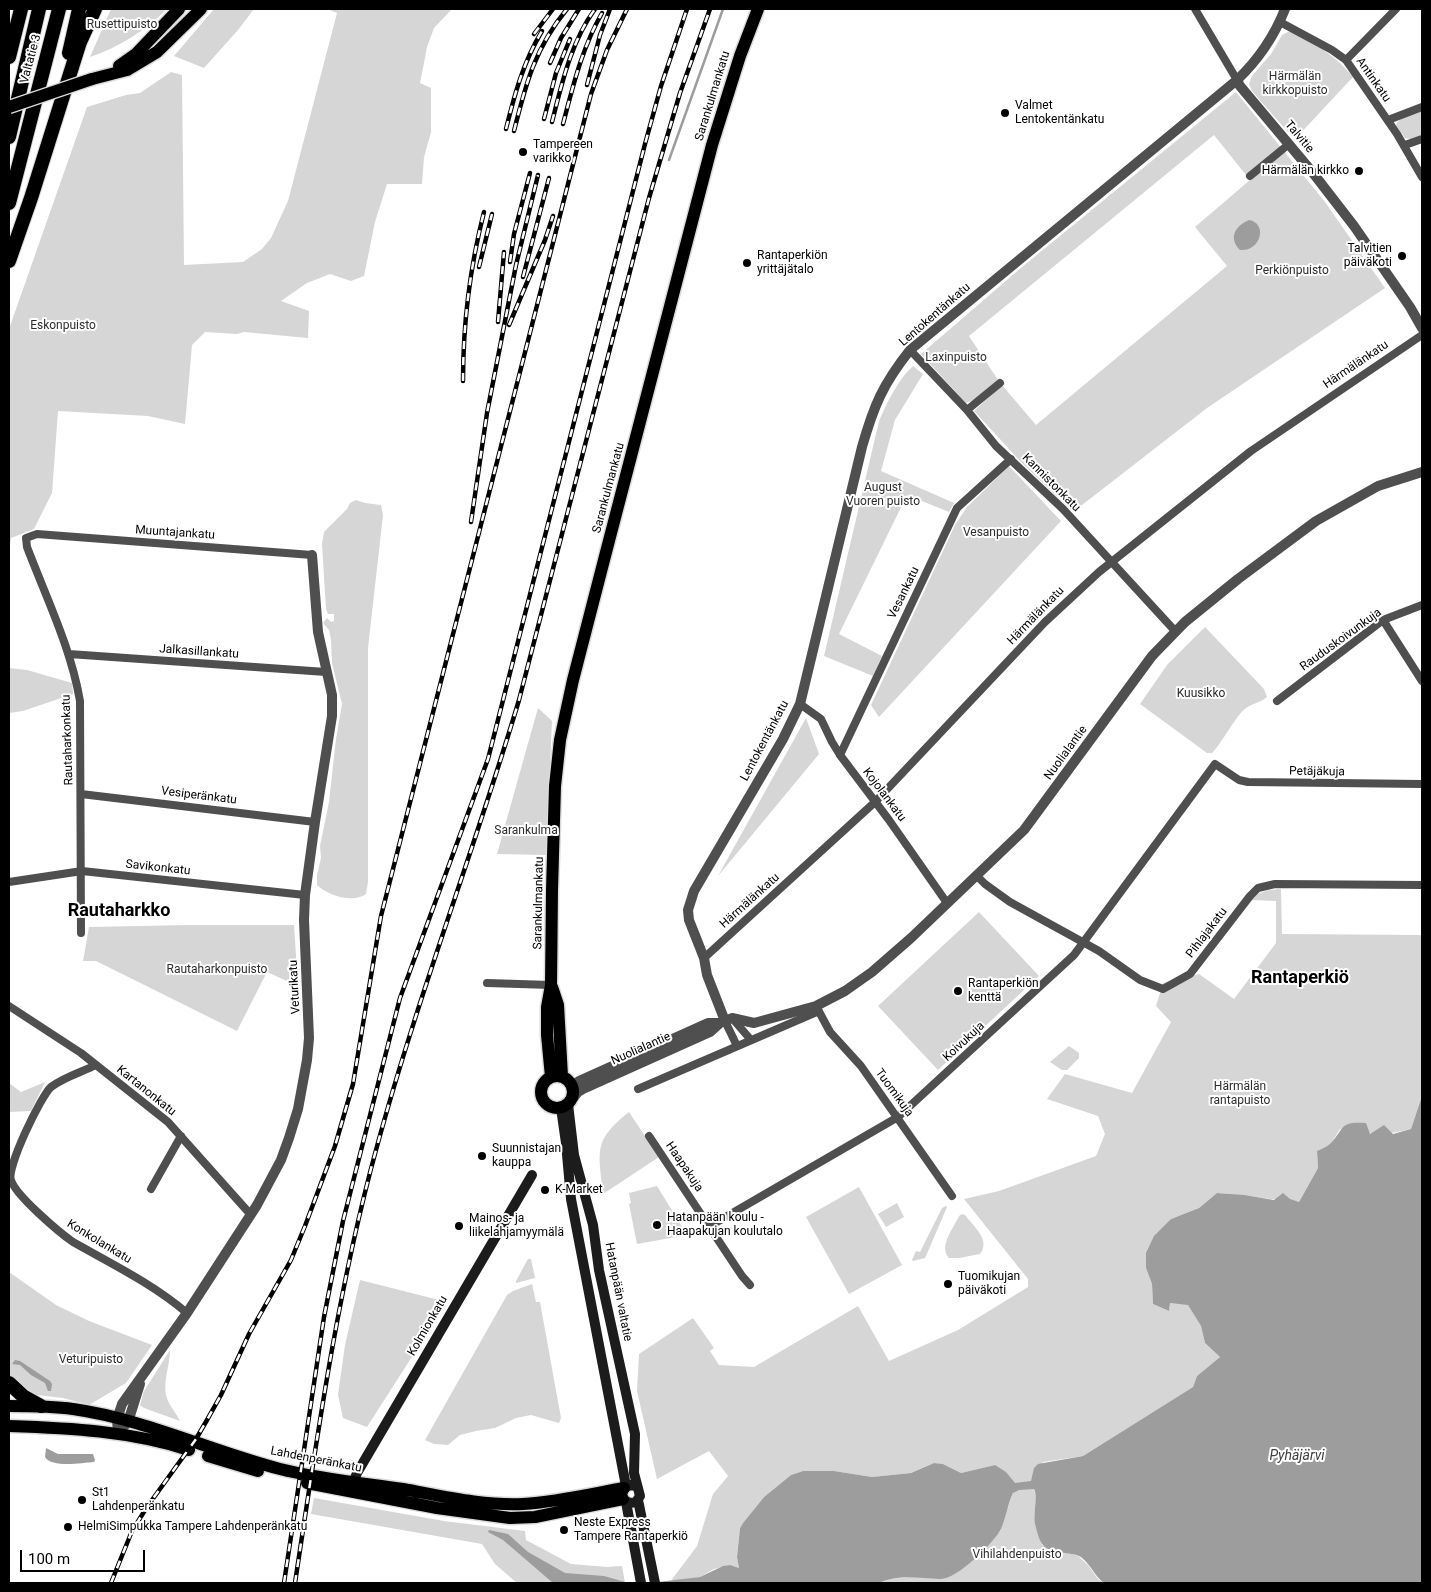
<!DOCTYPE html>
<html>
<head>
<meta charset="utf-8">
<style>
  body { margin:0 }
  #map { position:relative; width:1431px; height:1592px; overflow:hidden; background:#fff; font-family:Roboto,sans-serif }
  canvas { display:block }
  .frame { position:absolute; inset:0; border:10px solid #000; pointer-events:none }
  .scale { position:absolute; left:20px; top:1550px; width:125px; height:22px; box-sizing:border-box; border:2px solid #000; border-top:0; padding-left:6px; font-size:15px; line-height:18px; white-space:nowrap; color:#000; -webkit-text-stroke:4px #fff; paint-order:stroke }
</style>
</head>
<body>
<div id="map">
<canvas width="1431" height="1592"></canvas>
<div class="frame"></div>
<div class="scale">100 m</div>
</div>
<script>
const ctx = document.querySelector('canvas').getContext('2d');
ctx.lineJoin = 'round';
function paint(path, color) {
  ctx.fillStyle = color;
  ctx.fill(path, 'evenodd');
}
function stroke(path, color, width, dash) {
  ctx.strokeStyle = color;
  ctx.lineWidth = width;
  ctx.lineCap = dash ? 'butt' : 'round';
  ctx.setLineDash(dash || []);
  ctx.stroke(path);
}
function label(font, color, halo, rows, align = 'center') {
  ctx.font = font + ' Roboto,sans-serif';
  ctx.lineWidth = 4;
  ctx.setLineDash([]);
  ctx.textBaseline = 'middle';
  ctx.strokeStyle = halo;
  ctx.fillStyle = color;
  for (const [text, x, y, turn = 0] of rows) {
    ctx.save();
    ctx.translate(x, y);
    ctx.rotate((+turn || 0) * Math.PI / 180);
    ctx.textAlign = isNaN(turn) ? turn : align;
    if (halo) ctx.strokeText(text, 0, 0);
    ctx.fillText(text, 0, 0);
    ctx.restore();
  }
}
const green = new Path2D(`
  M 111,9 L 167,9 C 145,31 119,47 90,57 Z
  M 214,9 L 254,9 L 238,30 L 204,68 L 174,56 Z
  M 327,9 L 452,9 L 434,28 L 427,47 L 420,83 L 431,88 L 431,132 L 424,157 L 422,184 L 387,184 L 375,222 L 364,276 L 351,281 L 330,274 L 307,283 L 281,301 L 309,311 L 308,338 L 244,332 L 237,334 L 205,332 L 192,345 L 185,424 L 148,416 L 58,411 L 52,493 L 34,529 L 11,538 L 9,550 L 9,329 L 87,107 L 126,95 L 140,93 L 171,72 L 182,75 L 184,265 L 243,262 L 262,249 L 271,238 L 288,201 L 337,13 Z
  M 1290,31 C 1316,45 1333,53 1353,77 L 1296,138 L 1286,130 L 1252,91 L 1249,84 L 1252,76 L 1271,54 L 1282,35 Z
  M 1236,92 L 1325,202 L 1385,288 L 1207,408 L 1073,512 L 1021,462 L 974,411 L 1002,385 L 1036,425 L 1227,266 L 1195,227 L 1250,180 L 1214,135 L 969,336 L 998,380 L 974,400 L 966,403 L 921,354 L 1022,267 Z
  M 1422,110 L 1422,135 L 1411,139 L 1405,138 L 1396,125 C 1401,115 1412,114 1422,110 Z
  M 913,366 L 923,374 L 895,420 L 881,471 L 954,503 L 949,512 L 907,495 L 839,634 L 882,656 L 873,676 L 824,656 L 879,421 C 888,401 897,381 913,366 Z
  M 1009,466 L 1061,521 L 879,717 L 871,705 L 955,525 L 967,507 Z
  M 356,500 L 365,503 L 381,505 L 383,515 L 368,648 L 368,882 L 366,894 C 353,904 327,895 317,885 L 317,875 L 321,858 L 320,846 L 329,802 L 336,739 L 342,704 L 332,663 L 331,640 L 329,630 L 323,623 L 327,618 L 331,622 L 334,621 L 334,614 L 328,614 L 326,609 L 322,544 L 324,532 L 347,509 L 350,503 Z
  M 1205,627 L 1264,689 L 1267,697 C 1260,703 1251,704 1246,708 C 1237,714 1222,743 1212,753 L 1207,753 L 1140,704 L 1167,665 Z
  M 9,668 L 27,670 L 72,683 L 73,694 L 23,711 L 9,713 Z
  M 538,708 L 552,721 L 546,855 L 497,854 Z
  M 806,718 L 819,754 L 718,876 Z
  M 1281,889 L 1282,934 L 1422,935 L 1422,1096 L 1411,1129 C 1385,1136 1367,1134 1340,1129 L 1330,1145 L 1317,1151 L 1318,1168 L 1299,1202 C 1289,1199 1281,1200 1271,1199 C 1253,1197 1235,1194 1217,1193 L 1199,1208 L 1171,1219 L 1146,1268 L 1152,1284 L 1153,1304 L 1169,1311 L 1170,1303 L 1188,1304 L 1201,1326 L 1205,1343 L 1220,1357 L 1197,1376 L 1193,1387 L 1083,1456 L 1043,1462 L 1032,1486 C 1039,1496 1033,1510 1035,1522 C 1036,1529 1040,1537 1042,1545 L 1055,1551 L 1077,1555 L 1088,1565 L 1098,1579 L 1104,1583 L 879,1583 L 890,1579 L 917,1576 L 928,1577 L 962,1568 L 971,1562 L 1000,1531 L 1013,1493 L 995,1465 L 961,1473 L 943,1464 L 934,1463 L 911,1473 L 872,1477 L 834,1471 L 803,1471 L 791,1475 L 764,1497 L 743,1523 L 740,1528 L 737,1557 L 739,1568 L 729,1565 L 714,1569 L 700,1577 L 670,1582 L 697,1546 L 713,1494 L 728,1476 L 709,1451 L 657,1479 L 637,1391 L 639,1354 L 693,1318 L 714,1348 L 710,1351 L 719,1365 L 754,1367 L 858,1306 L 889,1361 L 958,1330 L 1028,1287 L 1028,1279 L 964,1199 L 999,1191 L 1096,1156 L 1105,1134 L 1098,1116 L 1047,1099 L 1065,1074 L 1132,1093 L 1171,1022 L 1156,1006 L 1163,983 L 1199,974 L 1234,999 L 1276,943 L 1276,901 L 1251,900 C 1260,890 1269,890 1281,889 Z
  M 979,912 L 1039,976 L 938,1070 L 878,1006 Z
  M 191,925 L 294,925 L 298,986 L 267,972 L 237,1031 L 96,961 L 83,961 L 89,927 Z
  M 1069,1046 L 1079,1053 L 1079,1058 L 1067,1070 L 1062,1070 L 1050,1062 Z
  M 45,1082 L 31,1111 L 9,1112 L 9,1083 L 21,1092 Z
  M 629,1112 L 659,1157 L 603,1194 C 599,1152 592,1141 629,1112 Z
  M 657,1186 L 687,1235 L 637,1244 L 629,1204 L 631,1203 L 629,1193 Z
  M 859,1187 L 902,1265 L 849,1294 L 806,1217 Z
  M 897,1203 L 904,1217 L 886,1227 L 878,1214 Z
  M 946,1206 L 947,1207 L 926,1256 L 925,1258 L 913,1261 L 912,1260 L 916,1251 L 920,1252 L 942,1208 Z
  M 962,1214 L 965,1215 C 974,1227 991,1240 980,1254 L 959,1258 L 949,1258 C 938,1247 954,1227 959,1216 Z
  M 528,1259 L 531,1259 L 535,1278 L 516,1283 L 516,1281 Z
  M 9,1272 L 56,1305 L 89,1321 L 152,1345 L 126,1383 L 89,1405 L 63,1398 L 28,1394 L 12,1379 L 9,1373 Z
  M 360,1280 L 447,1302 L 367,1427 L 343,1418 L 338,1395 L 345,1345 Z
  M 532,1284 L 536,1302 L 540,1302 L 561,1418 L 559,1423 L 531,1415 L 516,1418 L 495,1428 L 476,1431 L 460,1435 L 448,1445 L 434,1444 L 425,1440 L 507,1295 L 513,1291 Z
  M 170,1350 C 170,1367 161,1384 168,1401 C 171,1408 177,1414 180,1421 L 144,1408 L 140,1405 L 144,1391 Z
  M 314,1498 L 444,1521 L 525,1531 L 526,1540 L 571,1564 L 607,1567 L 622,1566 L 625,1583 L 517,1583 L 495,1564 L 482,1544 L 311,1514 Z`);
const water = new Path2D(`
  M 1249,220 C 1268,223 1261,252 1240,250 C 1228,238 1235,226 1249,220 Z
  M 1422,1096 L 1422,1583 L 1104,1583 C 1094,1576 1089,1560 1077,1555 C 1074,1554 1069,1554 1065,1553 C 1042,1549 1041,1547 1035,1524 C 1033,1513 1038,1496 1034,1489 L 1019,1490 L 1013,1493 C 1008,1504 1006,1517 1001,1529 C 993,1544 956,1580 940,1579 C 919,1578 898,1574 879,1583 L 649,1583 L 700,1577 L 723,1566 L 730,1565 L 739,1568 L 737,1557 L 740,1528 L 743,1523 L 764,1497 L 791,1475 L 803,1471 L 834,1471 L 872,1477 L 911,1473 L 934,1463 L 943,1464 L 961,1473 L 995,1465 L 1006,1472 L 1015,1483 L 1031,1481 L 1034,1468 L 1038,1464 L 1083,1456 L 1193,1387 L 1197,1376 L 1220,1357 L 1205,1343 L 1201,1326 L 1188,1305 L 1170,1303 L 1169,1311 L 1153,1304 L 1152,1284 L 1146,1268 L 1146,1253 L 1154,1236 L 1171,1219 L 1199,1208 L 1217,1193 L 1244,1195 L 1274,1200 L 1283,1193 L 1290,1199 L 1299,1202 L 1318,1168 L 1317,1151 C 1321,1149 1327,1147 1331,1143 C 1345,1127 1340,1121 1366,1123 L 1370,1134 L 1384,1125 L 1393,1134 L 1411,1129 Z
  M 15,1360 L 20,1361 L 50,1381 L 52,1384 L 51,1391 L 48,1391 L 45,1383 L 31,1375 L 20,1365 L 12,1364 Z
  M 46,1448 L 58,1454 L 93,1454 L 95,1460 L 94,1462 C 81,1463 52,1468 45,1457 Z
  M 489,1530 L 508,1534 L 528,1552 L 565,1573 L 604,1576 L 629,1583 L 553,1583 L 503,1540 L 488,1532 Z`);
const stream = new Path2D(`
  M 669,160 L 723,9`);
const minor = new Path2D(`
  M 1195,9 L 1237,80
  M 1280,22 L 1332,50 L 1346,60 L 1397,134 L 1422,177
  M 1346,60 L 1396,9
  M 1388,120 L 1422,107
  M 1405,145 L 1422,139
  M 1250,176 L 1289,144
  M 910,350 L 967,410 L 996,446 L 1063,509 L 1176,632
  M 967,410 L 1000,383
  M 1383,620 L 1422,681
  M 69,654 L 326,672
  M 1277,701 L 1383,620 L 1422,605
  M 800,704 L 821,719 L 832,742 L 840,755 L 889,820 L 947,903
  M 840,755 L 957,508 L 1011,459
  M 81,794 L 315,822
  M 977,876 L 985,884 L 1010,902 L 1099,951 L 1140,980 L 1163,989 L 1190,974 L 1250,896 L 1258,888 L 1275,884 L 1422,885
  M 9,882 L 82,871 L 305,895
  M 81,933 L 80,701 C 71,648 46,597 27,547 L 26,538 L 37,534 L 312,555
  M 704,958 L 875,802 L 1045,622 L 1099,572 L 1251,451 L 1422,335
  M 487,983 L 551,985
  M 9,1006 L 81,1053 L 168,1122 L 251,1215
  M 816,1006 L 830,1032 L 861,1066 L 952,1196
  M 732,1018 L 751,1040
  M 725,1021 L 737,1046
  M 96,1065 C 82,1072 64,1077 51,1087 C 41,1096 6,1168 11,1180 C 15,1195 60,1233 73,1242 C 112,1264 153,1284 187,1313
  M 638,1089 L 819,1011
  M 649,1136 L 742,1276 L 750,1285
  M 151,1189 L 181,1136
  M 710,1226 L 898,1117 L 1074,955 L 1215,764 L 1239,780 L 1248,782 L 1422,784`);
const tertiary = new Path2D(`
  M 1237,80 L 1240,86 L 1313,173 L 1354,226 L 1410,307 L 1422,328
  M 725,1021 L 707,975 L 704,958 L 689,920 L 688,910 L 694,891 L 783,739 L 800,704 L 862,447 C 874,405 883,384 910,350 L 1237,80 C 1259,59 1274,37 1285,9
  M 572,1086 L 579,1081 L 708,1023 L 720,1023
  M 573,1098 L 578,1092 L 583,1089 L 710,1032 L 720,1023 L 732,1018 L 754,1023 L 816,1006 L 845,991 L 872,972 L 911,938 L 1024,830 L 1152,656 L 1185,622 L 1238,579 L 1316,521 L 1378,486 L 1422,472
  M 124,1426 L 128,1422 L 140,1384
  M 118,1434 L 117,1419 L 122,1404 L 187,1313 L 257,1205 L 281,1160 L 289,1138 L 298,1109 L 307,1060 L 309,1038 L 304,920 L 305,895 L 315,822 L 332,716 L 332,695 L 318,632 L 312,555`);
const secondary = new Path2D(`
  M 568,1104 L 574,1155 L 593,1225 L 599,1270 L 635,1434 L 634,1473 L 640,1496 L 636,1502 C 629,1504 624,1502 622,1496 L 624,1488 L 630,1485 L 636,1486
  M 561,1108 L 566,1143 L 571,1199 L 626,1486
  M 351,1488 L 357,1473 L 532,1175
  M 638,1500 L 655,1583
  M 626,1502 L 641,1583`);
const primary = new Path2D(`
  M 119,66 L 136,54 L 179,9
  M 92,79 L 127,70 L 157,52 L 201,9
  M 552,987 L 558,1005 L 562,1076
  M541 1092a16 16 0 1 1 32 0a16 16 0 1 1-32 0Z
  M 551,1077 L 547,1035 L 547,1007 L 551,985 L 552,890 L 555,786 L 560,740 L 573,680 L 604,560 L 712,145 L 740,56 L 758,9
  M 9,1406 C 30,1406 52,1406 73,1409 C 144,1419 211,1451 280,1469 C 320,1479 362,1483 403,1489 C 442,1496 484,1506 523,1504 C 557,1502 591,1494 624,1488
  M 9,1426 C 69,1428 131,1431 189,1450
  M 208,1456 L 258,1471
  M 307,1483 L 437,1508 L 510,1518 L 535,1517 L 623,1499`);
const motorway = new Path2D(`
  M 69,53 L 79,9
  M 9,57 L 21,9
  M 9,137 L 39,9
  M 9,203 L 59,9
  M 9,261 L 31,198 L 80,42 L 95,9
  M 9,1383 L 23,1396 L 41,1406`);
const rail = new Path2D(`
  M 534,34 L 553,9
  M 550,63 L 561,38 L 579,9
  M 587,85 L 600,35 L 610,9
  M 544,119 L 556,73 L 570,39
  M 552,122 C 562,83 571,42 595,9
  M 563,124 C 573,86 582,48 602,13
  M 506,129 C 515,93 523,63 542,31
  M 514,131 C 526,83 535,48 567,9
  M 510,262 L 514,234 L 530,173
  M 479,267 L 492,214
  M 523,277 L 549,178
  M 498,322 L 504,252
  M 509,325 L 545,240 L 553,216
  M 463,381 C 463,324 470,267 484,212
  M 471,522 L 487,413 L 516,265 L 538,175
  M 111,1583 L 132,1531 L 147,1507 L 196,1439 L 207,1420 L 221,1395 L 249,1334 L 291,1260 L 305,1226 L 335,1146 L 353,1084 L 381,916 L 591,94 L 607,50 L 627,9
  M 284,1583 L 324,1317 L 343,1221 L 400,998 L 488,759 L 645,144 L 661,86 L 687,9
  M 295,1583 C 317,1438 337,1293 376,1150 C 417,998 474,851 519,700 L 649,198 L 680,93 L 710,9`);
const primaryBridge = new Path2D(`
  M 9,107 L 92,79`);
const markers = [
  [1005,113,5,"#000"],
  [523,152,5,"#000"],
  [1359,171,5,"#000"],
  [1402,256,5,"#000"],
  [747,263,5,"#000"],
  [958,991,5,"#000"],
  [482,1156,5,"#000"],
  [545,1190,5,"#000"],
  [657,1225,5,"#000"],
  [459,1226,5,"#000"],
  [948,1284,5,"#000"],
  [82,1500,5,"#000"],
  [68,1527,5,"#000"],
  [564,1530,5,"#000"]
];
const parkNames = [
  ["Rusettipuisto",122,25],
  ["Härmälän",1295,77],
  ["kirkkopuisto",1295,91],
  ["Perkiönpuisto",1292,271],
  ["Eskonpuisto",63,326],
  ["Laxinpuisto",956,358],
  ["August",883,488],
  ["Vuoren puisto",883,502],
  ["Vesanpuisto",996,533],
  ["Kuusikko",1201,694],
  ["Sarankulma",526,831],
  ["Rautaharkonpuisto",217,970],
  ["Härmälän",1240,1087],
  ["rantapuisto",1240,1101],
  ["Veturipuisto",91,1360],
  ["Vihilahdenpuisto",1017,1555]
];
const streetNames = [
  ["Valtatie 3",31,59,-75],
  ["Antinkatu",1373,80,55],
  ["Sarankulmankatu",713,96,-73],
  ["Talvitie",1299,137,50],
  ["Lentokentänkatu",935,315,-41],
  ["Härmälänkatu",1356,365,-34],
  ["Kannistonkatu",1051,483,45],
  ["Sarankulmankatu",609,488,-75],
  ["Muuntajankatu",175,533,4],
  ["Vesankatu",904,593,-64],
  ["Härmälänkatu",1036,616,-46],
  ["Rauduskoivunkuja",1341,640,-36],
  ["Jalkasillankatu",199,652,4],
  ["Rautaharkonkatu",68,740,-92],
  ["Lentokentänkatu",765,741,-62],
  ["Nuolialantie",1066,753,-54],
  ["Petäjäkuja",1317,772,1],
  ["Kojolankatu",884,795,53],
  ["Vesiperänkatu",199,796,7],
  ["Savikonkatu",158,868,6],
  ["Härmälänkatu",750,901,-42],
  ["Sarankulmankatu",539,903,-89],
  ["Pihlajakatu",1207,933,-53],
  ["Veturikatu",295,987,-93],
  ["Koivukuja",964,1042,-43],
  ["Nuolialantie",641,1049,-24],
  ["Kartanonkatu",146,1091,39],
  ["Tuomikuja",894,1093,54],
  ["Haapakuja",684,1167,56],
  ["Konkolankatu",99,1242,31],
  ["Hatanpään valtatie",618,1292,79],
  ["Kolmionkatu",428,1326,-60],
  ["Lahdenperänkatu",316,1460,11]
];
const poiNames = [
  ["Valmet",1015,106],
  ["Lentokentänkatu",1015,120],
  ["Tampereen",533,145],
  ["varikko",533,159],
  ["Härmälän kirkko",1349,171,"right"],
  ["Talvitien",1392,249,"right"],
  ["päiväkoti",1392,263,"right"],
  ["Rantaperkiön",757,256],
  ["yrittäjätalo",757,270],
  ["Rantaperkiön",968,984],
  ["kenttä",968,998],
  ["Suunnistajan",492,1149],
  ["kauppa",492,1163],
  ["K-Market",555,1190],
  ["Hatanpään koulu -",667,1218],
  ["Haapakujan koulutalo",667,1232],
  ["Mainos- ja",469,1219],
  ["liikelahjamyymälä",469,1233],
  ["Tuomikujan",958,1277],
  ["päiväkoti",958,1291],
  ["St1",92,1493],
  ["Lahdenperänkatu",92,1507],
  ["Neste Express",574,1523],
  ["Tampere Rantaperkiö",574,1537],
  ["HelmiSimpukka Tampere Lahdenperänkatu",78,1527]
];
const waterNames = [
  ["Pyhäjärvi",1297,1456]
];
const districtNames = [
  ["Rautaharkko",119,911],
  ["Rantaperkiö",1300,978]
];
paint(green, '#d6d6d6');
paint(water, '#9d9d9d');
stroke(stream, '#9d9d9d', 2.5);
stroke(primary, '#dbdbdb', 15);
stroke(motorway, '#dbdbdb', 16);
stroke(minor, '#4f4f4f', 8);
stroke(tertiary, '#4f4f4f', 10);
stroke(secondary, '#1c1c1c', 10);
stroke(primary, '#000', 12);
stroke(motorway, '#000', 14);
stroke(rail, '#000', 4.5);
stroke(rail, '#fff', 2.5, [8]);
stroke(primaryBridge, '#dbdbdb', 15, []);
stroke(primaryBridge, '#000', 12);
for (const [x, y, r, color] of markers) {
  const dot = new Path2D();
  dot.arc(x, y, r, 0, 2 * Math.PI);
  ctx.fillStyle = color;
  ctx.fill(dot);
  stroke(dot, '#fff', 2);
}
label('12px', '#2d2d2d', '#fff', parkNames);
label('12px', '#000', '#fff', streetNames);
label('12px', '#000', '#fff', poiNames, 'left');
label('italic 14px', '#3e3e3e', '#fff', waterNames);
label('bold 18px', '#000', '#fff', districtNames);
</script>
</body>
</html>
